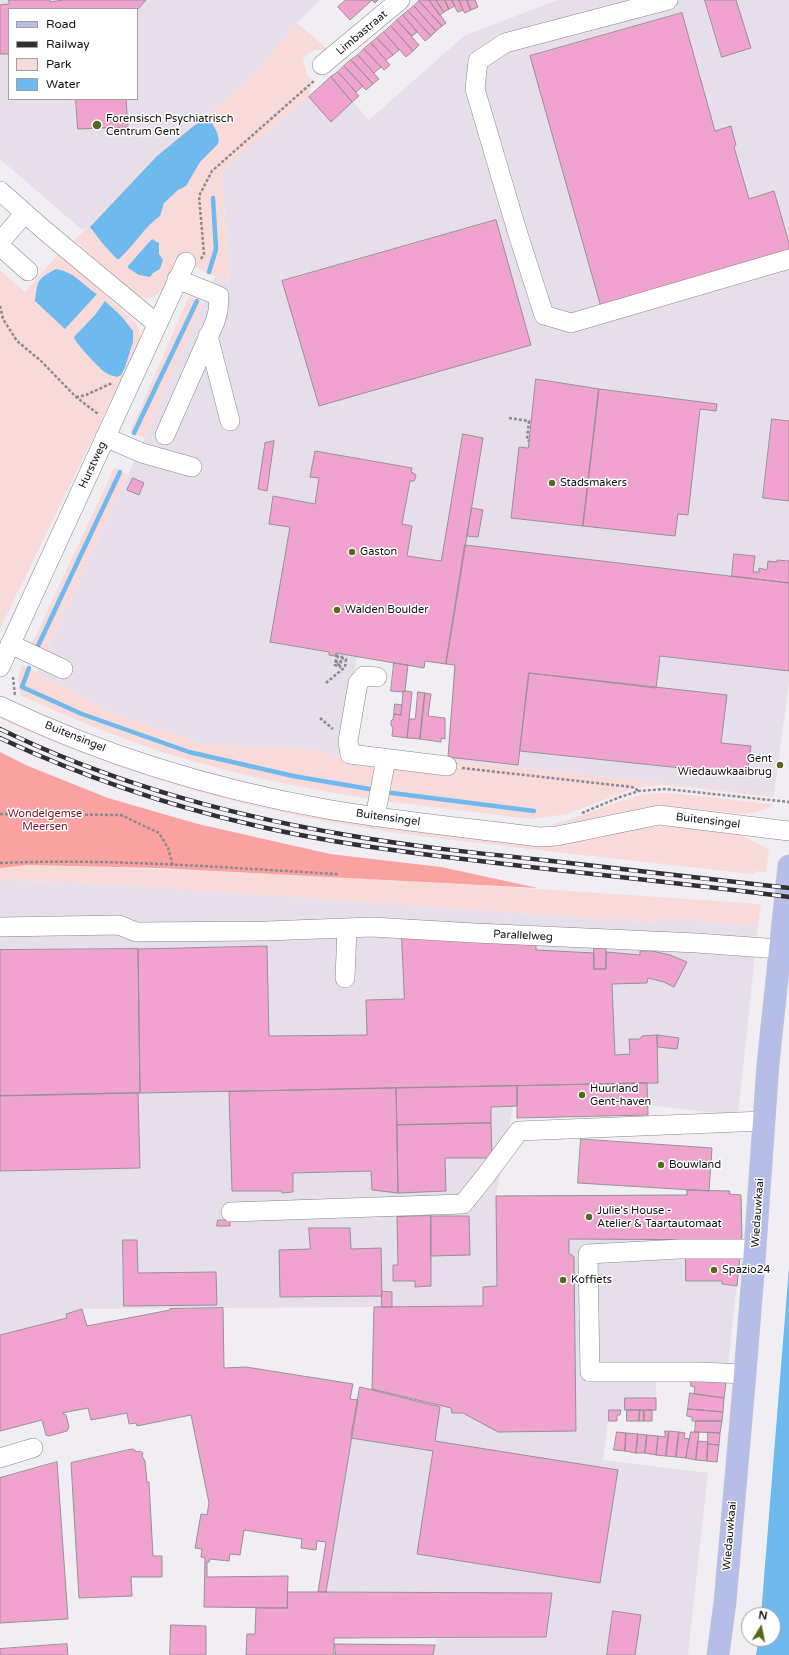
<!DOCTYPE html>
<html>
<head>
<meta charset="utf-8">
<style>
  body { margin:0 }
  #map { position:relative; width:789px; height:1655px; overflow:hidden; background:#f1eef3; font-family:"Varela Round",sans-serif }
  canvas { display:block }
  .legend { position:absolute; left:8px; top:8px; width:130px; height:92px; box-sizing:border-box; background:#fff; border:1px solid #a1a0a1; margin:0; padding:5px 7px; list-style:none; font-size:12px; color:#131214 }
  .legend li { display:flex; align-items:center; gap:8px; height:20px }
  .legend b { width:20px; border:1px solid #a1a0a1 }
  .north { position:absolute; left:741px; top:1607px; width:40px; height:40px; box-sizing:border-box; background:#fff; border:1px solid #a1a0a1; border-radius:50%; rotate:10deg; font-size:11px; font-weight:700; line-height:16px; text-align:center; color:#131214 }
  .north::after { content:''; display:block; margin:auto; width:14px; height:18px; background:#546b1a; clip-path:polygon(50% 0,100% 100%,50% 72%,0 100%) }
</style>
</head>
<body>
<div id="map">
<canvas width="789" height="1655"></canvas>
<ul class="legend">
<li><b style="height:5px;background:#b6bee7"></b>Road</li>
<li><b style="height:5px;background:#312f32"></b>Railway</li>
<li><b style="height:11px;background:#f8dad9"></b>Park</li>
<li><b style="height:11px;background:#6eb9ed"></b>Water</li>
</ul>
<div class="north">N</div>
</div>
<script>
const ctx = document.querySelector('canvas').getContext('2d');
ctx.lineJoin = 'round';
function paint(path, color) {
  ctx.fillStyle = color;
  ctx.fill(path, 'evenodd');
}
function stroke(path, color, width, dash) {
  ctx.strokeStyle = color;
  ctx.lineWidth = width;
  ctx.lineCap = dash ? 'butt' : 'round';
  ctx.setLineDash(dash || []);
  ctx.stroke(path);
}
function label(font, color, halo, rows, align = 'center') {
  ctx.font = font + ' "Varela Round",sans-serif';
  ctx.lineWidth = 3;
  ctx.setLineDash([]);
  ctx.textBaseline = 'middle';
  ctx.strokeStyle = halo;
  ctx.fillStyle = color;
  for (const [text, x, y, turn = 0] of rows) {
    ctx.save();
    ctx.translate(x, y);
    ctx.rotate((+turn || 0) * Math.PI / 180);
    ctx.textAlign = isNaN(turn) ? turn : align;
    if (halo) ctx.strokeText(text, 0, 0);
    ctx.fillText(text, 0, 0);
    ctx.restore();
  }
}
const built = new Path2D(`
  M 0,0 L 320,0 L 297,23 L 248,81 L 161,150 L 88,227 L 81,229 L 0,159 ZM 9,9 L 137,9 L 137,99 L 9,99 Z
  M 557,0 L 789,0 L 789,683 L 774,795 L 448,760 L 454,665 L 425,661 L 424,668 L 357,657 L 339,757 L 322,750 L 203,744 L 113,713 L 37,673 L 145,438 L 215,276 L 229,282 L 222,171 L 331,77 L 369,120 L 464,36 Z
  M 0,881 L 75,882 L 643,922 L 683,920 L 758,926 L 738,1116 L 648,1105 L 647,1083 L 517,1086 L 496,1195 L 686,1195 L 687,1190 L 730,1191 L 730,1194 L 741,1195 L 742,1237 L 726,1383 L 691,1380 L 656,1380 L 656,1410 L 609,1411 L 603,1460 L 708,1473 L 688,1655 L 433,1655 L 436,1639 L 545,1637 L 552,1594 L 326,1592 L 360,1387 L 372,1389 L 374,1307 L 82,1309 L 66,1314 L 67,1318 L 0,1335 Z`);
const green = new Path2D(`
  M 297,23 L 330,51 L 318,50 L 308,53 L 303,60 L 307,75 L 312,80 L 309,97 L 222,171 L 229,283 L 192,266 L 194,261 L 180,255 C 172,275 161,309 134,294 L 74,240 L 88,227 L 161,150 L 248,81 Z
  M 59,253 L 137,324 C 140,331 140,336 139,343 L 0,629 L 0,270 L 25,292 Z
  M 189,296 L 203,304 L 145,438 L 130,432 Z
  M 114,468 L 128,475 L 47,651 L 32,644 Z
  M 22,665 L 113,713 L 203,744 L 322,750 L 339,757 L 368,761 L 379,773 L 371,799 C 302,788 232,774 165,753 C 116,737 69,717 21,696 C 18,685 17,676 22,665 Z
  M 0,713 L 371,824 L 551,846 L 627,830 L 666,825 L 738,834 L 769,849 L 766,873 L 755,871 L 754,874 L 741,873 C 659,863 577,855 496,845 C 424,837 352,828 282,812 C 186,792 94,761 5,721 L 0,718 Z
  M 448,760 L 774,795 L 773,797 L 667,785 L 649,786 L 632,789 L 568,814 L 531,819 L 384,801 L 387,774 L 402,766 Z
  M 655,793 L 670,793 L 772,804 L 771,808 L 746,814 L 665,806 L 647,807 L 554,826 L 553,824 C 589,816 619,797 655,793 Z
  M 28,865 C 272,871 516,887 761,904 L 758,926 L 683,920 L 643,922 L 75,882 L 0,881 L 0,868 Z`);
const forest = new Path2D(`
  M 0,752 L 28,766 L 108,798 L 198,824 L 330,854 L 441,867 L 538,888 L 158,868 L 28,865 L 0,868 Z`);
const water = new Path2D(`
  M 206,116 L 208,117 C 213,125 221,135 218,144 L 200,162 L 186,186 L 178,190 L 164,203 L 160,216 C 144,227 134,246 119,259 L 117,259 L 103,244 L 90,227 L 157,156 Z
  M 152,239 L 159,243 L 159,254 L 163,260 L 160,269 L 153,273 L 150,277 L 139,275 L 128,268 L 128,266 Z
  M 56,269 C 75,272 82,285 97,294 L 65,329 L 35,301 C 38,280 36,280 56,269 Z
  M 105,301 L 122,317 L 133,331 L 133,342 L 125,367 L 121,375 L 117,377 C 112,376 107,374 103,371 C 98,366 75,343 74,337 L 95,315 Z
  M 789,1267 L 789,1655 L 756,1655 L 759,1639 L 773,1639 L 773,1615 L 761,1615 Z`);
const stream = new Path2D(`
  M 209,272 L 216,249 L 213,198
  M 134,433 L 197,301
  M 37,648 L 120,472
  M 29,668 L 22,687 L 82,714 L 189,752 L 293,776 L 375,790
  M 384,792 L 534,811`);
const building = new Path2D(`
  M 9,0 L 50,0 L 50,2 L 63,0 L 146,0 L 137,10 L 9,9 L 9,54 L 0,54 L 0,5 L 9,4 Z
  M 346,0 L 378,0 L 375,3 L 372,0 L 350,20 L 338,7 Z
  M 421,0 L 429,0 L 446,23 L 442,26 L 419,1 Z
  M 429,0 L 436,0 L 444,12 L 440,15 Z
  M 436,0 L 445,0 L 449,9 L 444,12 Z
  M 445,0 L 452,0 L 455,6 L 449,9 Z
  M 452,0 L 459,0 L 463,10 L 458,12 Z
  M 459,0 L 467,0 L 471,10 L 465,13 Z
  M 467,0 L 475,0 L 478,7 L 471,10 Z
  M 705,0 L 736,0 L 751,48 L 722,57 Z
  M 419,1 L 442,26 L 436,31 L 414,6 Z
  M 414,6 L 436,31 L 431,36 L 408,11 Z
  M 408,11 L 431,36 L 425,41 L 403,15 Z
  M 682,13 L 715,131 L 731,126 L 736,145 L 734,147 L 749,199 L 774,191 L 789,243 L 789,253 L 601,307 L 530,56 Z
  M 403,15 L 417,32 L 412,36 L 397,20 Z
  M 397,20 L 419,45 L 413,51 L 391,26 Z
  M 391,26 L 413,51 L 406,57 L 384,32 Z
  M 384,32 L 399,50 L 393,55 L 377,38 Z
  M 377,38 L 393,55 L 386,60 L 371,43 Z
  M 371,43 L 390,65 L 384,70 L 364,49 Z
  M 364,49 L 381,67 L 374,73 L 358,55 Z
  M 358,55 L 379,79 L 373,84 L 351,60 Z
  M 351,60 L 373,84 L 366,90 L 344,66 Z
  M 344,66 L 363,86 L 356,92 L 338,72 Z
  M 338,72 L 359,96 L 352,102 L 331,77 Z
  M 331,77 L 352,102 L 331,122 L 309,97 Z
  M 76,99 L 126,99 L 128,127 L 78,129 Z
  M 496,220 L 531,345 L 319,406 L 282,281 Z
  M 536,379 L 599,389 L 583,526 L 511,518 L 519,447 L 528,448 Z
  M 599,389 L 717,404 L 716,411 L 700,409 L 688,515 L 678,514 L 675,536 L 583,526 Z
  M 772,419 L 789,421 L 789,501 L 763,498 Z
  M 463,434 L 483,438 L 446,664 L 425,661 L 424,668 L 336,653 L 335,656 L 329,655 L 329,652 L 270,642 L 290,527 L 269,524 L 273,496 L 315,504 L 319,478 L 310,477 L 315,451 L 412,468 L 411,472 L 415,474 L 416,476 L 414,481 L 410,481 L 402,524 L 412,526 L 407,556 L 441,561 Z
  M 274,441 L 267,491 L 258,489 L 265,443 Z
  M 133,478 L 144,483 L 139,495 L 127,490 Z
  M 472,508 L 483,510 L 478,537 L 467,536 Z
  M 465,545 L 789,583 L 789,671 L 660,656 L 656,688 L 529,673 L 518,765 L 448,757 L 455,665 L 446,664 Z
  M 734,554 L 755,556 L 753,572 L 759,572 L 759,568 L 767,570 L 768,561 L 777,562 L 777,560 L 789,561 L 789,583 L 732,576 Z
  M 394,663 L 408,665 L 405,691 L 403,692 L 391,691 Z
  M 529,673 L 727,695 L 721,743 L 751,746 L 747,775 L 520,751 Z
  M 405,691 L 412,692 L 407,738 L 392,736 L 393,728 L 391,725 L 391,721 L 393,719 L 394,714 L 401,715 L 403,692 Z
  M 418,692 L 425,693 L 420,739 L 407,738 L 409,719 L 415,719 Z
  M 425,693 L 431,694 L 428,716 L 445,718 L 445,739 L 441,738 L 441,742 L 420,739 Z
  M 395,704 L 402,705 L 401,715 L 394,714 Z
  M 402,938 L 536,945 L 536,950 L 594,953 L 594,969 L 606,969 L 606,952 L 640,955 L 640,951 L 652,951 L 670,955 L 687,962 L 674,987 L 664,982 L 648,978 L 647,983 L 612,984 L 615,1055 L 630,1054 L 629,1039 L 640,1039 L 642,1036 L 657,1035 L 658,1083 L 140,1093 L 138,949 L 267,946 L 269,1036 L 367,1035 L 366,1000 L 404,999 Z
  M 594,948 L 606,949 L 606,969 L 594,969 Z
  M 138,949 L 140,1093 L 0,1096 L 0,950 Z
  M 657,1035 L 679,1038 L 677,1049 L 658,1047 Z
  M 647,1083 L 648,1115 L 517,1118 L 517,1086 Z
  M 517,1086 L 517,1106 L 491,1107 L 491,1123 L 397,1125 L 396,1088 Z
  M 396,1088 L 398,1193 L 372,1190 L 371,1171 L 293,1173 L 293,1192 L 282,1193 L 282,1191 L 232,1191 L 229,1092 Z
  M 138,1093 L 140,1168 L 0,1171 L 0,1096 Z
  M 491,1123 L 492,1158 L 445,1158 L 446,1191 L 398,1193 L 397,1125 Z
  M 581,1139 L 712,1148 L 709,1191 L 578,1183 Z
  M 687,1190 L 730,1191 L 729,1194 L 741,1195 L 742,1238 L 740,1240 L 569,1239 L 569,1254 L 572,1255 L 574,1257 L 576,1431 L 498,1432 L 463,1413 L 452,1413 L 451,1408 L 372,1389 L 374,1307 L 483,1306 L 483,1287 L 497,1286 L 496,1196 L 687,1195 Z
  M 431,1216 L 469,1216 L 470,1255 L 431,1256 Z
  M 431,1216 L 431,1286 L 415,1287 L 415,1281 L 393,1281 L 393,1265 L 398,1265 L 397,1217 Z
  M 218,1220 L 230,1220 L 230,1226 L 217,1226 Z
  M 309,1228 L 350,1228 L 351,1249 L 381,1248 L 382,1296 L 280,1297 L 279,1250 L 310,1249 Z
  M 123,1240 L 137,1240 L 138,1273 L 216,1272 L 217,1305 L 124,1306 Z
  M 686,1253 L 740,1257 L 737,1286 L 722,1284 L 722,1281 L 686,1281 Z
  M 382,1291 L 392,1292 L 392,1307 L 382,1307 Z
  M 223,1308 L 224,1368 L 246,1367 L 353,1384 L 350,1399 L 358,1400 L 326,1592 L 318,1592 L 326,1542 L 317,1541 L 316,1550 L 301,1548 L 302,1539 L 244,1530 L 240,1555 L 230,1554 L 229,1561 L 210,1559 L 209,1562 L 207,1562 L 207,1577 L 288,1576 L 287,1608 L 204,1607 L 205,1558 L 201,1557 L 202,1549 L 195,1548 L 201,1514 L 207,1515 L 209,1503 L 191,1415 L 137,1426 L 136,1423 L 129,1424 L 127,1413 L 91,1420 L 88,1408 L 62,1413 L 66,1415 L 69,1427 L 67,1431 L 49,1436 L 46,1435 L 42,1420 L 0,1431 L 0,1335 L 67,1318 L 66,1314 L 82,1309 L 87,1326 L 170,1310 L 170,1309 Z
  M 691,1380 L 726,1383 L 724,1398 L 694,1394 L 695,1387 L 691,1386 Z
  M 360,1387 L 440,1407 L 435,1441 L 618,1470 L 600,1583 L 417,1554 L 433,1451 L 351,1438 Z
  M 690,1393 L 724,1398 L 723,1412 L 688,1409 Z
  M 625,1398 L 656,1398 L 656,1410 L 625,1410 Z
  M 688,1409 L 723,1412 L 722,1421 L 692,1421 L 692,1417 L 687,1416 Z
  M 609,1410 L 621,1410 L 620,1415 L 617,1415 L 617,1421 L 609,1421 Z
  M 627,1410 L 640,1410 L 639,1421 L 627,1421 Z
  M 640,1410 L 644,1410 L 644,1421 L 639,1421 Z
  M 644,1410 L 652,1410 L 652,1421 L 644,1421 Z
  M 696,1421 L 722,1421 L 720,1433 L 695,1432 Z
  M 665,1431 L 669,1432 L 666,1456 L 656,1455 L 658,1436 L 665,1437 Z
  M 669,1431 L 679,1432 L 676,1457 L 666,1456 Z
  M 617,1432 L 626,1433 L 625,1451 L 614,1450 Z
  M 679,1432 L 685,1433 L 684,1438 L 689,1439 L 686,1458 L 676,1457 Z
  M 691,1432 L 699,1432 L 696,1460 L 686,1458 Z
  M 708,1432 L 720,1433 L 719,1445 L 708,1444 Z
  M 626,1433 L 638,1434 L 636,1453 L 625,1451 Z
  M 638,1434 L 647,1435 L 645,1453 L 636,1453 Z
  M 647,1435 L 658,1436 L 656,1455 L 645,1453 Z
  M 698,1441 L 708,1442 L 707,1461 L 696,1460 Z
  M 708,1444 L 719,1445 L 717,1462 L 707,1461 Z
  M 133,1449 L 137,1452 L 140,1451 L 143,1453 L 142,1456 L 145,1461 L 147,1482 L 149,1482 L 153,1556 L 162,1556 L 162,1577 L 131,1577 L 132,1596 L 79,1598 L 71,1463 Z
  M 57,1462 L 68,1619 L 0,1623 L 0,1478 Z
  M 288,1592 L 326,1592 L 552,1593 L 546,1637 L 334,1638 L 334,1655 L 246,1655 L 247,1634 L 255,1634 L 256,1608 L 287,1608 Z
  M 613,1611 L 641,1615 L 635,1655 L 607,1655 Z
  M 171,1625 L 206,1626 L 206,1655 L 170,1655 Z
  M 67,1644 L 68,1655 L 0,1655 L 0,1649 Z
  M 335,1644 L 435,1645 L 433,1655 L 336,1655 Z`);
const path = new Path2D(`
  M 201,259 L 204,254 L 199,196 L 212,171 L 315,80
  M 0,306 L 3,319 L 17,341 L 41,361 L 76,397 L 98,414
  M 76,397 L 86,395 L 112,383
  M 509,418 L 529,421 L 527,440 L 529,441
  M 13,677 L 15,696
  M 326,683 L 345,667 L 346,659 L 341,658 L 340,665 L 336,664 L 338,656 L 342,657 L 340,667 L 335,665 L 337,653
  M 320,718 L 333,729
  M 462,768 L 632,787 L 639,791
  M 582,813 L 620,797 L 639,791 L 666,789 L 789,802
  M 0,814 L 121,815 L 159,833 L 168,848 L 173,866
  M 0,863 C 112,858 226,868 338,874`);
const minor = new Path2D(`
  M 668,0 L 505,43 L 478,61 L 475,89 L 517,231 L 544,315 L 571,323 L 789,259
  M 322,65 L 400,0
  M 0,191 L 44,230 L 157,324
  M 0,242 L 25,213
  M 0,246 L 28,271
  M 208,336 L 230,421
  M 165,435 L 215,322 L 218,311 L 219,296 L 177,279
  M 105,437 L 142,453 L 192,467
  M 10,644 L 63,669
  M 0,667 L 186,262
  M 377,677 L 364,676 L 358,683 L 348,741 L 350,754 L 447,766
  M 0,706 C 102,755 214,789 326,809 C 396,821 468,828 539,837 L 557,836 L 659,815 L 789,831
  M 375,817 L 386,759
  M 0,927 L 119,925 L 136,932 L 266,931 L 372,927 L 475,933 L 697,943 L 779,949
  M 345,978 L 347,929
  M 231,1212 L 463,1204 L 487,1174 L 519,1131 L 764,1121
  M 745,1374 L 701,1372 L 590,1372 L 588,1254 L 680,1249 L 755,1249
  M 0,1458 L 33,1448`);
const major = new Path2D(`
  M 718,1655 L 725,1602 L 745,1374 L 755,1249 L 768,1064 L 789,866`);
const rail = new Path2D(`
  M 0,729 C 107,781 224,814 341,834 C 408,846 475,853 543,860 C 625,870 707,879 789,888
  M 0,738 C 81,776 166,805 253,825 C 339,845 427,855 514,865 C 606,876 698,885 789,897`);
const markers = [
  [97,125,5,"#546b1a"],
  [552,483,4,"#546b1a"],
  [352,552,4,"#546b1a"],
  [337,610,4,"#546b1a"],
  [780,765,4,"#546b1a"],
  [582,1095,4,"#546b1a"],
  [661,1165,4,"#546b1a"],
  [589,1217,4,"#546b1a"],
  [714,1270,4,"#546b1a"],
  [563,1280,4,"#546b1a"]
];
const streetNames = [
  ["Limbastraat",362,33,-40],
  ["Hurstweg",93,465,-65],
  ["Buitensingel",75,737,22],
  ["Buitensingel",388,818,8],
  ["Buitensingel",708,821,7],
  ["Parallelweg",523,936,3],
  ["Wiedauwkaai",758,1213,-86],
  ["Wiedauwkaai",730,1536,-85]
];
const poiNames = [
  ["Forensisch Psychiatrisch",106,119],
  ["Centrum Gent",106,132],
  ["Stadsmakers",560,483],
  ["Gaston",360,552],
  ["Walden Boulder",345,610],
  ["Gent",772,759,"right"],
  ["Wiedauwkaaibrug",772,772,"right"],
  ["Huurland",590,1089],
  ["Gent-haven",590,1102],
  ["Bouwland",669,1165],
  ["Julie's House -",597,1211],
  ["Atelier & Taartautomaat",597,1224],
  ["Spazio24",722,1270],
  ["Koffiets",571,1280]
];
const parkNames = [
  ["Wondelgemse",45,814],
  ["Meersen",45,827]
];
paint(built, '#e6dfeb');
paint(green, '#f8dad9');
paint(forest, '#faa1a1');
paint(water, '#6eb9ed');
stroke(stream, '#6eb9ed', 4.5);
paint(building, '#f0a3ce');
stroke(building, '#969194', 1);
stroke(minor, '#878589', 20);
stroke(major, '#cbcbcb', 23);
stroke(path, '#8c8a8e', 2.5, [3, 2]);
stroke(minor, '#fff', 19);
stroke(major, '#b6bee7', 22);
stroke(rail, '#312f32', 4.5);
stroke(rail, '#fff', 3, [9]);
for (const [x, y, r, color] of markers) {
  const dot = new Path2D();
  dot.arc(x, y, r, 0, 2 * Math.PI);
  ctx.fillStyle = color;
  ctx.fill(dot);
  stroke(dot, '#fff', 1.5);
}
label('11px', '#131214', '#fff', streetNames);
label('11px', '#131214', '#fff', poiNames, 'left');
label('11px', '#7b1423', '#fff', parkNames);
</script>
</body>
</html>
